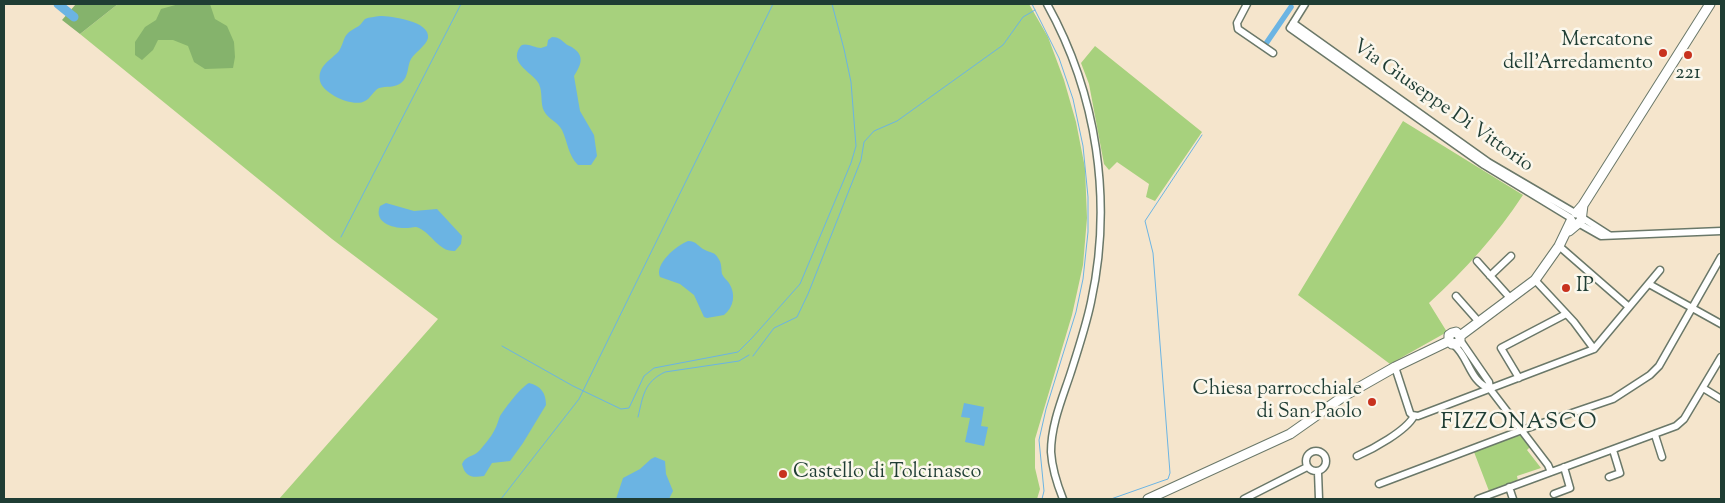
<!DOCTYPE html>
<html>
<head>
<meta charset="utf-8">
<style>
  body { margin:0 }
  #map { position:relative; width:1725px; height:503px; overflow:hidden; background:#f5e5cc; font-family:"Sorts Mill Goudy",serif }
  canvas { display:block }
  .frame { position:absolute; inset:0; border:5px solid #1f3d34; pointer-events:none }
</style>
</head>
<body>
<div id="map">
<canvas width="1725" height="503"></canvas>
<div class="frame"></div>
</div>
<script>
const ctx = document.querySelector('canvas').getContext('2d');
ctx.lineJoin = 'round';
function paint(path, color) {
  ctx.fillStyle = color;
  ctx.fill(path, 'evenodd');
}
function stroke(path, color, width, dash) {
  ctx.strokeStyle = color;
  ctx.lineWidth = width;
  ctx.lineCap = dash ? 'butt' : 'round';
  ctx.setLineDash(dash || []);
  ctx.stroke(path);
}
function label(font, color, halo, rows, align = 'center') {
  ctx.font = font + ' "Sorts Mill Goudy",serif';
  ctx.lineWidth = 5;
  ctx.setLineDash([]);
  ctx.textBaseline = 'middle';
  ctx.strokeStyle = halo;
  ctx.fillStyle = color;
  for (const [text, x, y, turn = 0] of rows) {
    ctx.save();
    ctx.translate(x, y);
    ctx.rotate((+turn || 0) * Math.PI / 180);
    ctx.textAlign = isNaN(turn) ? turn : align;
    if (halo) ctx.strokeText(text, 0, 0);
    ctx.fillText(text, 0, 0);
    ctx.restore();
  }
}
const green = new Path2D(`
  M 118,4 L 1029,4 L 1048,37 L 1064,80 L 1076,122 L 1085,168 L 1087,218 L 1083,265 L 1072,315 L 1035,439 L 1035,468 L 1040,489 L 1037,499 L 279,499 L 438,319 L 332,239 L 80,34 Z
  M 1095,46 L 1202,132 L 1155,201 L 1146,197 L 1149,184 L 1117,162 L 1109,170 L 1104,164 L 1089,84 L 1081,63 Z
  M 1403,121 L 1523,195 C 1497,235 1464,271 1429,303 L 1447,332 L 1390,364 L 1298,295 Z
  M 1519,435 L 1522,436 L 1530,447 L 1527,450 L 1541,468 L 1517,476 L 1518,481 L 1489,491 L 1474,452 Z`);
const forest = new Path2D(`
  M 76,4 L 118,4 L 80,34 L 62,20 Z
  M 179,4 L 210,4 L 215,19 L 227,26 L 234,42 L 235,57 L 233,68 L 205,69 L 194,62 L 188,46 L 173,40 L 158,40 L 153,50 L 142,60 L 135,55 L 135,42 L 145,27 L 156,20 L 161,9 Z`);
const water = new Path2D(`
  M 380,16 C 390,16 431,21 428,38 C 426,46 415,52 411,59 C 407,66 409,77 401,83 C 395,88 386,86 379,88 C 373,91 371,98 365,101 C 354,108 323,94 320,81 C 317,66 331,60 339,51 C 342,46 343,41 345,37 C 349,30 355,29 360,25 C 362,23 363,21 365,19 C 369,17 375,17 380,16 Z
  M 552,37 C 559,37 561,40 566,44 C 567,45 572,47 573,48 C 585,56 581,65 574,76 L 580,111 L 594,135 L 597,156 L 591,165 L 578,165 C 568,155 568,143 562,130 C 558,122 548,119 544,111 C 540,103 543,93 539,84 C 534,73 508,64 520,47 C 524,41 534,48 541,48 L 547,46 L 548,40 Z
  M 386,203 L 414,211 L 437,209 L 462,236 L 461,244 L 455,251 C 439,252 432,234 419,228 C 415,226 412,228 408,228 C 394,229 373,223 380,206 Z
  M 688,241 C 697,241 698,247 705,250 C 711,253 715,252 718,258 C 722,263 721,268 722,274 C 724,278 727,280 729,283 C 736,294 734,307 724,315 L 707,318 L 704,317 L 694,295 L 680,284 L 660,277 C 654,264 677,245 688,241 Z
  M 529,383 C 541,386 546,393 546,405 L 523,443 L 510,461 L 492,463 L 484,476 C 472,478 465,477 462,464 C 466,455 474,457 480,450 C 485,444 491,437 494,431 C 497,426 498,421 500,416 C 506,407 520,388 529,383 Z
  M 964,403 L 984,407 L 981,426 L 988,427 L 984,446 L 965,442 L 970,418 L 961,417 Z
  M 655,457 L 665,461 L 666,474 L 673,491 L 669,499 L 616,499 L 623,478 L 640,469 L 651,459 Z`);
const stream = new Path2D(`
  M 1032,4 L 1059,58 L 1073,99 L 1083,146 L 1088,197 L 1088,232 L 1083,279 L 1076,312 L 1046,409 L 1039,440 L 1044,491 L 1042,499
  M 341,237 L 461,4
  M 502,346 L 573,386 L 621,409 L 629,408 L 644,376 L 654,368 L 738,352 L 752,338 L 800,284 L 851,163 L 856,146 L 851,82 L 844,49 L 832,4
  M 753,356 L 774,328 L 797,317 L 808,294 L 861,160 L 864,142 L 874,131 L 897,121 L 1003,45 L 1023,17 L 1035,10
  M 638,417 C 643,396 644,382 665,372 L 739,361 L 749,355
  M 501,499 L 579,399 L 773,4
  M 1111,499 L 1162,481 L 1168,479 L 1170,473 L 1153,253 L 1145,221 L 1202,135`);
const canal = new Path2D(`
  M 1265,45 L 1291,7`);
const river = new Path2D(`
  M 58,4 L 74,17`);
const street = new Path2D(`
  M 1047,4 C 1097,94 1113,201 1091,302 C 1086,326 1078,350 1070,375 C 1062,399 1051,425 1051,452 C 1052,468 1057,484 1063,499
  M 1247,4 L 1237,23 L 1238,29 L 1273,53
  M 1305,4 L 1290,28 L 1484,165 L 1571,218
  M 1293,23 L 1488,162 L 1575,213
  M 1581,217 L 1609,235
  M 1578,223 L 1601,236 L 1721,231
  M 1559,246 L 1629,307
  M 1477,261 L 1511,299
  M 1490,276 L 1511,256
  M 1535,280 L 1574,322 L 1594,349
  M 1649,284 L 1721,324
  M 1456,296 L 1479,322
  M 1454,345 C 1469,357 1469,381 1490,389 L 1489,382 L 1460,340
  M 1395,367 L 1410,413 L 1412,415 L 1418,416 L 1594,349 L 1660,270
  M 1519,378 L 1501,348 L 1566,314
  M 1703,388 L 1721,399
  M 1490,389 L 1548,465 L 1551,472
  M 1655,435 L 1662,457
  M1306 461a10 10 0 1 1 20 0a10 10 0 1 1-20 0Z
  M 1357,456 C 1373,449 1406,431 1414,416
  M 1318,472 L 1319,499
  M 1609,477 L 1620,473 L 1613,450
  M 1379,484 L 1522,430 L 1613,399 L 1650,375 L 1659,366 L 1721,257
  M 1509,487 L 1513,499
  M 1554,494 L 1570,488 L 1564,467
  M 1244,499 L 1307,467
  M 1478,499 L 1676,426 L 1684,419 L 1721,357`);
const secondary = new Path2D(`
  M 1576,213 L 1583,205 L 1710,4
  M 1569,231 L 1581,221 L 1583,205
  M 1449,341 L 1452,344 L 1458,343 L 1460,340 L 1460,336 L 1535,280 L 1559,246 L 1571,221
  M 1449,341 L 1449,335 L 1452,333 L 1456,332 L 1460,336
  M 1148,499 L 1290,434 L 1344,396 L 1395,367 L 1449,341`);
const markers = [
  [1663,53,5,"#c8321e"],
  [1688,55,5,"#c8321e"],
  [1566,288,5,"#c8321e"],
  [1372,402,5,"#c8321e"],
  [783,474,5,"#c8321e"]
];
const poiNames = [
  ["Mercatone",1653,42],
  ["dell'Arredamento",1653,65],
  ["221",1688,75,"center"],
  ["IP",1576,288,"left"],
  ["Chiesa parrocchiale",1362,391],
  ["di San Paolo",1362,414],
  ["Castello di Tolcinasco",793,474,"left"]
];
const streetNames = [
  ["Via Giuseppe Di Vittorio",1442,107,35]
];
const quarterNames = [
  ["FIZZONASCO",1519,424]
];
paint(green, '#a7d17d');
paint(forest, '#85b36c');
paint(water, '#6bb4e3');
stroke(stream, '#6bb4e3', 1);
stroke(canal, '#6bb4e3', 5.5);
stroke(river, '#6bb4e3', 9);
stroke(street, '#6a7869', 9);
stroke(secondary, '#6a7869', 11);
stroke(street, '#fff', 6);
stroke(secondary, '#fff', 9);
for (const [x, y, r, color] of markers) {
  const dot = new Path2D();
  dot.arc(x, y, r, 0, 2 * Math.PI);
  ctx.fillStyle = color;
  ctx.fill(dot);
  stroke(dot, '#fbf7ec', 2);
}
label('20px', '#1f3d34', '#fbf7ec', poiNames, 'right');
label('20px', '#1f3d34', '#fbf7ec', streetNames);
ctx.letterSpacing = '1px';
label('22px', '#1f3d34', '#fbf7ec', quarterNames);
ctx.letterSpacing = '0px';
</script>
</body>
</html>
